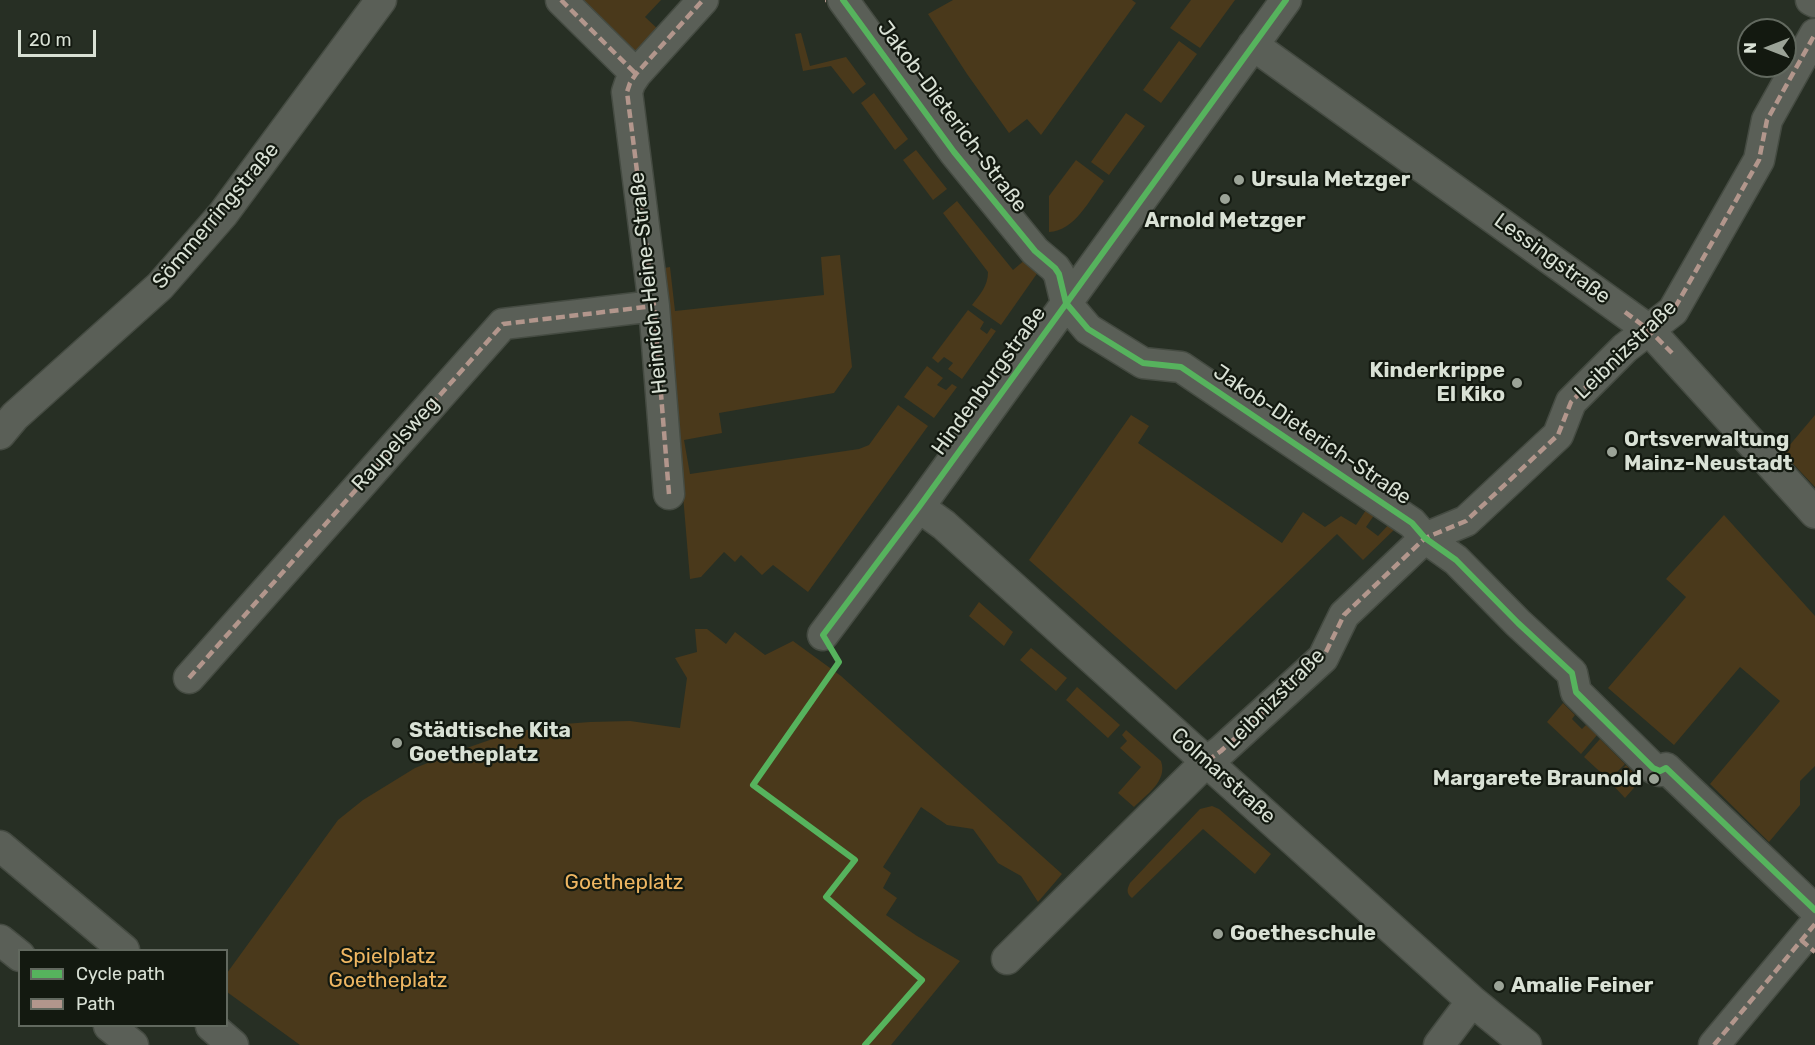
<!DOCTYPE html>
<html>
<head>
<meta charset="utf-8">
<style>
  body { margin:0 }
  #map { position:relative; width:1815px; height:1045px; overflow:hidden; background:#272f24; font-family:Rubik,sans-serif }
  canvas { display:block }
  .legend { position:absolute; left:18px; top:949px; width:210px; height:78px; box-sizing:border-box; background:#131910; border:2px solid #62695f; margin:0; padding:8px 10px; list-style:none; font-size:18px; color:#d9e1d5 }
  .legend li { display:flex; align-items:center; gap:12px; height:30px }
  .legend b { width:30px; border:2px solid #62695f }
  .north { position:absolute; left:1737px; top:18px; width:60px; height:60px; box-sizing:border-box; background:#131910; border:2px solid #62695f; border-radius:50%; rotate:270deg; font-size:16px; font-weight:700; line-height:24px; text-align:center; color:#d9e1d5 }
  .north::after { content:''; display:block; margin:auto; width:21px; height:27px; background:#9ba397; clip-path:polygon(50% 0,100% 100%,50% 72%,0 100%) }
  .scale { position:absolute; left:18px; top:30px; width:78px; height:27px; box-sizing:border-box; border:3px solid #d9e1d5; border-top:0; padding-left:8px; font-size:18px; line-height:21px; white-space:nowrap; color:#d9e1d5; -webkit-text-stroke:4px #131910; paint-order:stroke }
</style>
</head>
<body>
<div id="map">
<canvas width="1815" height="1045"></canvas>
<ul class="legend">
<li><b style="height:8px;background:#56b35d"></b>Cycle path</li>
<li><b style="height:8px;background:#b2968c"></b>Path</li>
</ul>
<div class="north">N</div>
<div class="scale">20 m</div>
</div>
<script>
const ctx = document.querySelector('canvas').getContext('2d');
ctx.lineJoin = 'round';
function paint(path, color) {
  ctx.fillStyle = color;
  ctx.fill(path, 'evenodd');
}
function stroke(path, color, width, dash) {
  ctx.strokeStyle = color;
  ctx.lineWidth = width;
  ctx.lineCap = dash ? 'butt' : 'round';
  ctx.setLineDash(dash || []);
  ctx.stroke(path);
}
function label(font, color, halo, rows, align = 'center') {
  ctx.font = font + ' Rubik,sans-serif';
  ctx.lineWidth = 4.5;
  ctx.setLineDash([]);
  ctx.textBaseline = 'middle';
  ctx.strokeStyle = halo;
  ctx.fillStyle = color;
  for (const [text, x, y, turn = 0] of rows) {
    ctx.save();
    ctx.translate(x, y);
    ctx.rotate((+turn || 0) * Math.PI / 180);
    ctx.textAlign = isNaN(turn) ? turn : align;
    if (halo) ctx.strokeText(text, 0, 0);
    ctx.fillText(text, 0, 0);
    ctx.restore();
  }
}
const green = new Path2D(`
  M 573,0 L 661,0 L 645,17 L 660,31 L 636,60 Z
  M 953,0 L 1132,0 L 1136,3 L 1041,135 L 1027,119 L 1009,133 L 967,74 L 928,14 Z
  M 1191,0 L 1235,0 L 1200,48 L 1170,28 Z
  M 801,33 L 810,66 L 846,57 L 866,84 L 853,94 L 831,66 L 803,71 L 795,34 Z
  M 1179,41 L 1197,54 L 1161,103 L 1143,90 Z
  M 874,93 L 908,139 L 895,150 L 861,103 Z
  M 1126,113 L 1145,126 L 1109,175 L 1091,162 Z
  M 916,150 L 947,189 L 933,200 L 903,160 Z
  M 1076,160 L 1104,181 C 1089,200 1075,231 1049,232 L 1049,196 Z
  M 957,201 L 1013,270 L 1033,253 L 1043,265 L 1001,325 L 972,305 C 980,294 988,286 988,272 L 943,213 Z
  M 840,255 L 852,367 L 834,393 L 719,413 L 722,433 L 684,440 L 690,474 L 859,449 L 869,445 L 898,405 L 928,426 L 808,592 L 773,565 L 762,575 L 741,555 L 735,562 L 724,552 L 701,577 L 690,579 L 664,268 L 670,267 L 675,311 L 824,295 L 821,257 Z
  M 968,310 L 984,322 L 980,329 L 987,334 L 991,328 L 996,331 L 962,379 L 948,369 L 953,363 L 944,357 L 938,363 L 932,358 Z
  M 927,366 L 943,378 L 937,385 L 946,390 L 952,384 L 957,387 L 934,418 L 904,397 Z
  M 1131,415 L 1149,426 L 1138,443 L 1282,543 L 1303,512 L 1325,527 L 1341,516 L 1356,525 L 1366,510 L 1354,502 L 1354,500 L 1377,511 L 1366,527 L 1378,536 L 1391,522 L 1398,526 L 1363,560 L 1337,534 L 1176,690 L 1029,560 Z
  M 1815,415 L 1815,487 L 1783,453 Z
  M 1724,515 L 1815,616 L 1815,766 L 1800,781 L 1800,805 L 1769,842 L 1710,784 L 1780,701 L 1740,667 L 1674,745 L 1608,688 L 1686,597 L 1666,579 Z
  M 979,602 L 1013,632 L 1004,646 L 969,616 Z
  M 695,629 L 707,629 L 726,644 L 735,632 L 765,655 L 793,641 L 841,676 L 1062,874 L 1038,902 L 1021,876 L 998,863 L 973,829 L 947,825 L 921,807 L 883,867 L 891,873 L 883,888 L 897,898 L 886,915 L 917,936 L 960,961 L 891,1045 L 300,1045 L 227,992 L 227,973 L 338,820 L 363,800 L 415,768 L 458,751 L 507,734 L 551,725 L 590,722 L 630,721 L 680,728 L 687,678 L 675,658 L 697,652 Z
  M 1031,648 L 1067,678 L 1056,691 L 1020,660 Z
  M 1077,687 L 1120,725 L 1108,738 L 1066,700 Z
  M 1563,703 L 1575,715 L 1572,719 L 1582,729 L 1586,725 L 1597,735 L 1581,754 L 1547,722 Z
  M 1126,730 L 1161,761 C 1168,781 1146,795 1134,807 L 1118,793 L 1141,767 L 1120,748 L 1127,741 L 1122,735 Z
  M 1600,739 L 1625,764 L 1609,780 L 1584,757 Z
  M 1626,765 L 1641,780 L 1625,798 L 1610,782 Z
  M 1212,806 L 1219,809 L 1271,854 L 1255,874 L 1203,829 L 1132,898 C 1126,893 1127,889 1130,883 L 1200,809 Z`);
const minor = new Path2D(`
  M 561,0 L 636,74
  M 843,0 L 954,152 L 1035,251 L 1055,268 L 1059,274 L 1066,303 L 1088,329 L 1143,363 L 1181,367 L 1412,523 L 1425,538 L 1456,560 L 1518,623 L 1572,673 L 1576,692 L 1653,768 L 1660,771 L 1666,768 L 1815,910
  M 1811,0 L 1815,2
  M 1253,45 L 1649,330 L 1815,513
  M 0,434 L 15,416 L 160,286 L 223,214 L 381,0
  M 669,494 L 654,306 L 627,92 L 630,83 L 636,74 L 703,0
  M 919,507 L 944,525 L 1472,1001 L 1526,1045
  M 823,635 L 919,507 L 1286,0
  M 189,678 L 503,324 L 654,306
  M 0,846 L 124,950
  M 0,940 L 20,956
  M 1007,959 L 1207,761 L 1221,751 L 1323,658 L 1344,615 L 1425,538 L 1466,521 L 1558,435 L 1571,402 L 1625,348 L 1673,311 L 1759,160 L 1767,120 L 1815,34
  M 109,1026 L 133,1045
  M 211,1026 L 233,1045
  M 1439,1045 L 1472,1001
  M 1714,1045 L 1815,924`);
const quiet = new Path2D(`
  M 561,0 L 636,74
  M 825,0 L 826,0
  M 1625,312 L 1649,330 L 1672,353
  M 669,494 L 654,306 L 627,92 L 630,83 L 636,74 L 703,0
  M 189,678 L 503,324 L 654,306
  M 1207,761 L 1221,751 L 1323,658 L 1344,615 L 1425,538 L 1466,521 L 1558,435 L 1571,402 L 1625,348 L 1673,311 L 1759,160 L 1767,120 L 1815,34
  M 1801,940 L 1815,952
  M 1714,1045 L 1815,924`);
const cycleway = new Path2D(`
  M 843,0 L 954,152 L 1035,251 L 1055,268 L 1059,274 L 1066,303 L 1088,329 L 1143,363 L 1181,367 L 1412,523 L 1425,538 L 1456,560 L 1518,623 L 1572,673 L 1576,692 L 1653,768 L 1660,771 L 1666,768 L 1815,910
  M 865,1045 L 922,980 L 826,897 L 855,860 L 753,785 L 839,662 L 823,635 L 919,507 L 1286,0`);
const markers = [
  [1239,180,6,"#9ba397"],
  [1225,199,6,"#9ba397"],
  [1517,383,6,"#9ba397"],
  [1612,452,6,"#9ba397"],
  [397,743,6,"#9ba397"],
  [1654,779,6,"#9ba397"],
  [1218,934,6,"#9ba397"],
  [1499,986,6,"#9ba397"]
];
const streetNames = [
  ["Jakob-Dieterich-Straße",952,117,53],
  ["Sömmerringstraße",216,216,-50],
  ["Lessingstraße",1552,259,36],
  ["Heinrich-Heine-Straße",649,283,-96],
  ["Leibnizstraße",1626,350,-44],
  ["Hindenburgstraße",989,381,-54],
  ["Jakob-Dieterich-Straße",1312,435,34],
  ["Raupelsweg",396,444,-48],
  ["Leibnizstraße",1275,699,-45],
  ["Colmarstraße",1223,776,42]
];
const poiNames = [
  ["Ursula Metzger",1251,180],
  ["Arnold Metzger",1225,221,"center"],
  ["Kinderkrippe",1505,371,"right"],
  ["El Kiko",1505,395,"right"],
  ["Ortsverwaltung",1624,440],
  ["Mainz-Neustadt",1624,464],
  ["Städtische Kita",409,731],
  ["Goetheplatz",409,755],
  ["Margarete Braunold",1642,779,"right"],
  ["Goetheschule",1230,934],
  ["Amalie Feiner",1511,986]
];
const parkNames = [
  ["Goetheplatz",624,883],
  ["Spielplatz",388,957],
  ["Goetheplatz",388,981]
];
paint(green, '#4a391b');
stroke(minor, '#454b42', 33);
stroke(minor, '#5a5f57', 30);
stroke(quiet, '#b2968c', 4.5, [9, 4.5]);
stroke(cycleway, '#56b35d', 6);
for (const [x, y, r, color] of markers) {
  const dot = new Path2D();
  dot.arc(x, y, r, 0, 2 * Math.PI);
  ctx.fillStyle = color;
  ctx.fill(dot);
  stroke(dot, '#131910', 2);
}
label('21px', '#d9e1d5', '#131910', streetNames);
label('bold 21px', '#d9e1d5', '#131910', poiNames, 'left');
label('21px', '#eeb662', '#131910', parkNames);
</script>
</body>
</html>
